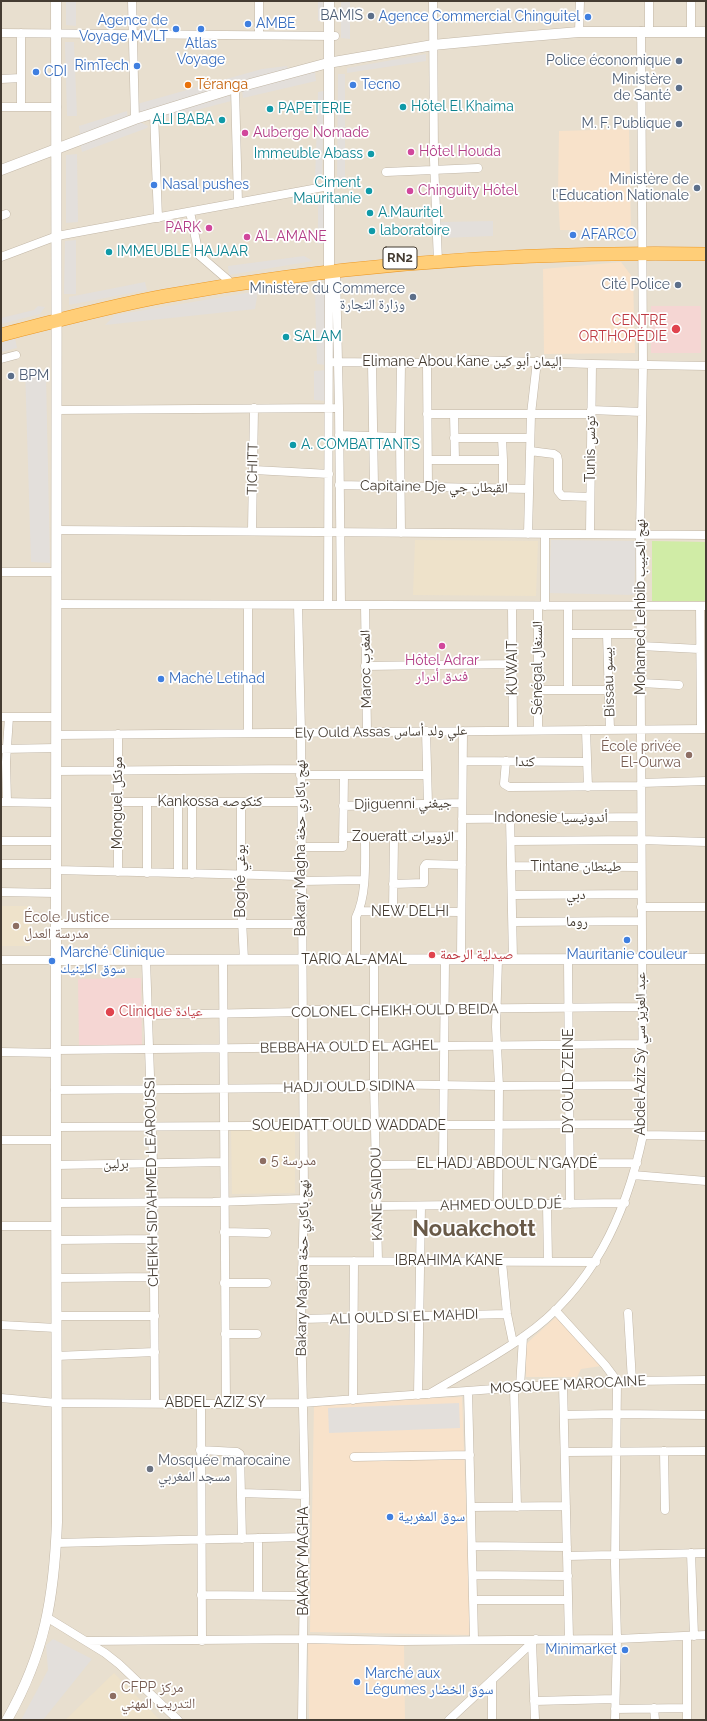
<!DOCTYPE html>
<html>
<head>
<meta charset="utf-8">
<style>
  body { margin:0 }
  #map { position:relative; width:707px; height:1721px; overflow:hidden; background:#f3ede2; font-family:Raleway,sans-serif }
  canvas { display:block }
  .frame { position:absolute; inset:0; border:2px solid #453c32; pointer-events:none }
</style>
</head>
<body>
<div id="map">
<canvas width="707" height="1721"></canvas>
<div class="frame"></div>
</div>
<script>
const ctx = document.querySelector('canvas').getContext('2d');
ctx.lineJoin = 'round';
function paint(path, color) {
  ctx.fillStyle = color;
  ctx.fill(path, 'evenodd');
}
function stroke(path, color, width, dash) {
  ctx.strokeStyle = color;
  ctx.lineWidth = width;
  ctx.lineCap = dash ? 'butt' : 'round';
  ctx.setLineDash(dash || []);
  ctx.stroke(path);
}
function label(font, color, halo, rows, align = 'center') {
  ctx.font = font + ' Raleway,"Noto Naskh Arabic",sans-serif';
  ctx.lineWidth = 3.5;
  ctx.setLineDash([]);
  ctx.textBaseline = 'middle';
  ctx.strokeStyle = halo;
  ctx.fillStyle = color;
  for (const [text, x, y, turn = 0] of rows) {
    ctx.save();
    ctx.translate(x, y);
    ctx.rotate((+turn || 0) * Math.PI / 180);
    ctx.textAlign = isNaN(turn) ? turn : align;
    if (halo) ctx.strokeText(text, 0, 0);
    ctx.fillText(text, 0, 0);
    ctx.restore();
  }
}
const residential = new Path2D(`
  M 1,1 L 706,1 L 706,1720 L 1,1720 Z`);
const commercial = new Path2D(`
  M 629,129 L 631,231 L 560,230 L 558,194 L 559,131 Z
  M 621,262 L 633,278 L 635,353 L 544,354 L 543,269 Z
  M 556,1317 L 601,1366 L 581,1369 L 577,1377 L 526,1377 L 526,1344 Z
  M 462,1397 L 471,1635 L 310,1632 L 314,1403 Z
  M 308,1643 L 404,1643 L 405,1720 L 309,1720 Z`);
const education = new Path2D(`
  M 415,540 L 538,541 L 536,596 L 413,595 Z
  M 1,906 L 30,906 L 30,946 L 1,946 Z
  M 231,1129 L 295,1129 L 295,1193 L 232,1194 Z
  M 114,1673 L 160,1720 L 65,1720 Z`);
const medical = new Path2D(`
  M 651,306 L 701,306 L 701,353 L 651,353 Z
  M 141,978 L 142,1045 L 79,1046 L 78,979 Z`);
const green = new Path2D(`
  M 652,541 L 706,542 L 706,601 L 652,601 Z`);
const parking = new Path2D(`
  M 66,1 L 76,1 L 76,26 L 66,25 Z
  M 318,1 L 325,1 L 325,21 L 318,21 Z
  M 341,1 L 350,1 L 350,39 L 341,38 Z
  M 65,42 L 74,42 L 77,116 L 67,116 Z
  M 426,54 L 426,61 L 347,73 L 347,68 Z
  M 287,66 L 289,72 L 137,116 L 137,104 L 262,69 Z
  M 315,72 L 316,81 L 243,98 L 242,91 Z
  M 338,74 L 345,74 L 345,184 L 337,184 Z
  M 324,91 L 322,180 L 315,180 L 318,92 Z
  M 230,95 L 231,101 L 163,119 L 162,115 Z
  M 127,111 L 128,119 L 80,135 L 79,126 Z
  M 140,122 L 148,126 L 147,128 L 82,152 L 80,144 Z
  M 77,154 L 78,222 L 66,223 L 66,155 Z
  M 324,195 L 325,244 L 318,244 L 318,196 Z
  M 493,221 L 493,236 L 443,238 L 441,222 Z
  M 76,240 L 76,294 L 64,294 L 65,241 Z
  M 304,256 L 313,261 L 229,275 L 228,266 Z
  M 145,282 L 147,290 L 69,305 L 69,297 Z
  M 258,291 L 255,309 L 105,325 L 115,315 Z
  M 315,293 L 325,293 L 326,365 L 317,364 Z
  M 38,306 L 45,307 L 40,314 L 1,324 L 1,318 L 34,310 Z
  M 15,338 L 17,348 L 1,352 L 1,342 Z
  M 25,368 L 40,369 L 46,375 L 50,563 L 31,562 Z
  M 326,370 L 327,401 L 314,400 L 314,371 Z
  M 551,540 L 636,541 L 634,595 L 549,593 Z
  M 459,1403 L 460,1428 L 329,1433 L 328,1408 Z
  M 53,1639 L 92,1659 L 43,1720 L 21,1720 L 48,1670 L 46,1645 Z`);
const minor = new Path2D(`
  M 132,1 L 135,119
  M 433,1 L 434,160 L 438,262
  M 649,31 L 649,1
  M 691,31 L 691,1
  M 579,32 L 580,1
  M 1,33 L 335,36
  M 21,33 L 21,107
  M 259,34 L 259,1
  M 1,79 L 21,78
  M 235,88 L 238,203
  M 1,107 L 57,107
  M 154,113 L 158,218
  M 386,172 L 478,168
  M 190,212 L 199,255 L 228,280
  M 1,216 L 6,214
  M 1,257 L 57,236 L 329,186
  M 336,271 L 339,408 L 341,605
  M 1,359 L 16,355
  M 329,362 L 427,363 L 474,360 L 592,364 L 706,366
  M 372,363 L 374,487
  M 401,363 L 400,437 L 401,533
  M 427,363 L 428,487
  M 57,410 L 335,408
  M 591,410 L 642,412
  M 427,414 L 591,414
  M 454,414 L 455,460
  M 339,435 L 400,437
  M 454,438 L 530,438
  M 502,438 L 503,460
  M 530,451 L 554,454 L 557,456 L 558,460 L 558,491 L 562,496 L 590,497
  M 428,460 L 503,460 L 503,488
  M 254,470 L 329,474
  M 339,485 L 529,489
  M 57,530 L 706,535
  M 252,531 L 254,408
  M 528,534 L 531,414 L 537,361
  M 590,534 L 592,364
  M 1,572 L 57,572
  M 57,604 L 706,606
  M 248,605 L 248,733
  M 298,605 L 301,732 L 304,1199 L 301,1319 L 305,1495 L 302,1720
  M 328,605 L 329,272
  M 365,605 L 367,732
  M 512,606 L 513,730
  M 538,606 L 538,730
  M 545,606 L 545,534
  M 568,606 L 568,690
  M 700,606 L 701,729
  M 568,634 L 641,634
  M 607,634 L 610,730
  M 641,646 L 699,649
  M 365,666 L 513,664
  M 641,683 L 679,685
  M 538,690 L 609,690
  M 1,717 L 56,717
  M 586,730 L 588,787
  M 426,731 L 428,804
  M 118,734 L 118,872
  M 56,735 L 706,729
  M 1,749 L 56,748
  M 463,761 L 587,762
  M 506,761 L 504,784 L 509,787 L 641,786
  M 56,771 L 300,769
  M 300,775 L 427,775
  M 641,783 L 706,781
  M 1,802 L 56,803
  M 7,802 L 6,762 L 9,717
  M 119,802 L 300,802
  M 241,802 L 241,900 L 244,960
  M 343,806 L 462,803
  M 510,818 L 513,959
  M 462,819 L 641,817
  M 343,837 L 462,836
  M 1,841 L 56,841
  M 511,841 L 641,840 L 706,842
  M 301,847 L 343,847 L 344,775
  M 1,864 L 56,864
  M 512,866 L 641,867
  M 56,870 L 301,876
  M 147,873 L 147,802
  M 178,873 L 178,802
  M 192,874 L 192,802
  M 301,881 L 364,880
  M 393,884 L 424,883 L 424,867 L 426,864 L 462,865
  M 1,892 L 56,893
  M 512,895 L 641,894
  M 641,907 L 706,907
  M 359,911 L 461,912
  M 393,911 L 394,838
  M 513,922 L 641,921
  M 56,924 L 302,924
  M 374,959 L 374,1084 L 378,1261
  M 461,959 L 463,731
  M 498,959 L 496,1027 L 499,1086 L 498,1205
  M 568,959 L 570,1204
  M 1,960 L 55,960
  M 146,960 L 153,1163 L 155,1403
  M 223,960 L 226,1404
  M 356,960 L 356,917 C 367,895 365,862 365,838
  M 148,1015 L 302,1012 L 310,1010 L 642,1007
  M 56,1050 L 642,1044
  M 1,1052 L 56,1053
  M 55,1090 L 303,1088 L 374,1084 L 499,1086 L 642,1085
  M 56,1127 L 643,1124
  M 643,1135 L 706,1136
  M 1,1140 L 56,1140
  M 443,1164 L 445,959
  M 56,1165 L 224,1162
  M 377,1165 L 637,1163
  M 633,1175 L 706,1181
  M 56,1203 L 213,1202 L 304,1199
  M 547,1204 L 548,1262
  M 378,1206 L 625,1203
  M 1,1226 L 56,1226
  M 224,1232 L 267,1233
  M 56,1240 L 153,1239
  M 303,1261 L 596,1262
  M 502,1262 L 507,1314 L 513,1343
  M 56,1278 L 154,1277
  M 224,1283 L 267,1283
  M 555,1310 L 605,1365 L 617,1381 L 615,1564 L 617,1639 L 615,1720
  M 628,1313 L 632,1381
  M 56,1316 L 155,1316
  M 301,1319 L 507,1314
  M 1,1325 L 56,1328
  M 225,1334 L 257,1334
  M 56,1356 L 155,1352
  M 563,1384 L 569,1639
  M 520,1387 L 523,1337
  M 514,1388 L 517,1507
  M 468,1391 L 474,1639
  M 429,1394 C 461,1375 493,1358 523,1337 C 592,1289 626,1216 643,1135 L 640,534 L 643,364 L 641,31
  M 418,1395 L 421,1206
  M 1,1398 L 56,1403 L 201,1404 L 302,1403 L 563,1384 L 632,1381 L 706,1380
  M 353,1400 L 354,1261
  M 201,1404 L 202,1641
  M 564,1415 L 616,1414 L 706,1415
  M 200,1450 L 237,1452 L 240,1454 L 242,1539
  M 664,1451 L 665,1510
  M 565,1452 L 706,1451
  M 354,1457 L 470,1455
  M 241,1493 L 305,1495
  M 471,1507 L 566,1506
  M 258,1538 L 258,1595
  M 56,1543 L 304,1537
  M 472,1546 L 567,1547
  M 691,1553 L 694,1636
  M 567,1556 L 706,1553
  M 473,1575 L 568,1576
  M 201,1595 L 304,1596
  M 473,1600 L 568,1600
  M 48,1618 L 105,1653 L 119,1664 L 178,1720
  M 687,1636 L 687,1708
  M 86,1641 L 303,1639 L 402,1641 L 617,1639 L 706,1635
  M 532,1642 L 535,1720
  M 534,1701 L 615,1699
  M 654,1708 L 655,1720
  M 615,1709 L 687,1708 L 687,1720
  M 449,1720 L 536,1639
  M 492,1720 L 492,1680`);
const tertiary = new Path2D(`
  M 329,1 L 329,272
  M 1,170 L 135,119 L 235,88 L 328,63 L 433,45 L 507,38 L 579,32 L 706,32
  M 55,960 L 706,959
  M 7,1720 C 45,1653 54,1598 57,1522 C 54,1015 58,508 56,1`);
const trunk = new Path2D(`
  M 1,335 C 55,321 110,306 165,296 C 343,264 525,251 706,254`);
const markers = [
  [371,16,4,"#5c6f8a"],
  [588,17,4,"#3f7fe0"],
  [248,24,4,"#3f7fe0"],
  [176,29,4,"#3f7fe0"],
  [201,29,4,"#3f7fe0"],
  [679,61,4,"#5c6f8a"],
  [137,66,4,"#3f7fe0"],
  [36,72,4,"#3f7fe0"],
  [188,85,4,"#e8710a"],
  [353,85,4,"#3f7fe0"],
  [679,88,4,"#5c6f8a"],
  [403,107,4,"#0f9aa8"],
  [270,109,4,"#0f9aa8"],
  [222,120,4,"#0f9aa8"],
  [679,124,4,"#5c6f8a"],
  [245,133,4,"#d1479c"],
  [411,152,4,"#d1479c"],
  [371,154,4,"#0f9aa8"],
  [154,185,4,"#3f7fe0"],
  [697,188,4,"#5c6f8a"],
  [369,191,4,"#0f9aa8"],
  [410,191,4,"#d1479c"],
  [370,213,4,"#0f9aa8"],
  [209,228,4,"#d1479c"],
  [372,231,4,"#0f9aa8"],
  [573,235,4,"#3f7fe0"],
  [247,237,4,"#d1479c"],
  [109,252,4,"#0f9aa8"],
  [678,285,4,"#5c6f8a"],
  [413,297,4,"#5c6f8a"],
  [676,329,5,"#e0444e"],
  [286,337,4,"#0f9aa8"],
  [11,376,4,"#5c6f8a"],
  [293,445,4,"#0f9aa8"],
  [442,646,4,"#d1479c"],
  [161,679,4,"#3f7fe0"],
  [689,755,4,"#8d6e63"],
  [16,926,4,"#8d6e63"],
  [627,940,4,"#3f7fe0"],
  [432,955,4,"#e0444e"],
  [52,961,4,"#3f7fe0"],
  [110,1012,5,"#e0444e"],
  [263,1161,4,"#8d6e63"],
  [150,1469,4,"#6b7280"],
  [390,1517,4,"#3f7fe0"],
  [625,1650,4,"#3f7fe0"],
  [357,1682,4,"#3f7fe0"],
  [113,1696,4,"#8d6e63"]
];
const shields = [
  [400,258,34]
];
const shieldNames = [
  ["RN2",400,258]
];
const serviceNames = [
  ["BAMIS",363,16],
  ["Police économique",671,61],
  ["Ministère",671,80],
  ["de Santé",671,96],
  ["M. F. Publique",671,124],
  ["Ministère de",689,180],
  ["l'Education Nationale",689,196],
  ["Cité Police",670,285],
  ["Ministère du Commerce",405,289],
  ["وزارة التجارة",405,305],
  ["BPM",19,376,"left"]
];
const shopNames = [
  ["Agence Commercial Chinguitel",580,17,"right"],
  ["Agence de",168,21,"right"],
  ["Voyage MVLT",168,37,"right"],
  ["AMBE",256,24],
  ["Atlas",201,44,"center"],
  ["Voyage",201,60,"center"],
  ["RimTech",129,66,"right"],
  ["CDI",44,72],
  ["Tecno",361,85],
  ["Nasal pushes",162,185],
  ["AFARCO",581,235],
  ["Maché Letihad",169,679],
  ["Marché Clinique",60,953],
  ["سوق اكلينيك",60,969],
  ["Mauritanie couleur",627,955,"center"],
  ["سوق المغربية",398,1517],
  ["Minimarket",617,1650,"right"],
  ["Marché aux",365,1674],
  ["Légumes سوق الخضار",365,1690]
];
const foodNames = [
  ["Téranga",196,85]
];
const cultureNames = [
  ["Hôtel El Khaima",411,107],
  ["PAPETERIE",278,109],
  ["ALI BABA",214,120,"right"],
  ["Immeuble Abass",363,154,"right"],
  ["Ciment",361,183,"right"],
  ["Mauritanie",361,199,"right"],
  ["A.Mauritel",378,213],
  ["laboratoire",380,231],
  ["IMMEUBLE HAJAAR",117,252],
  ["SALAM",294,337],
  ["A. COMBATTANTS",301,445]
];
const hotelNames = [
  ["Auberge Nomade",253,133],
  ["Hôtel Houda",419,152],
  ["Chinguity Hôtel",418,191],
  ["PARK",201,228,"right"],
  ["AL AMANE",255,237],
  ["Hôtel Adrar",442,661,"center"],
  ["فندق أدرار",442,677,"center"]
];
const healthNames = [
  ["CENTRE",667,321,"right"],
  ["ORTHOPÉDIE",667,337,"right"],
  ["صيدلية الرحمة",440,955],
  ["Clinique عيادة",119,1012]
];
const streetNames = [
  ["Elimane Abou Kane إليمان أبو كين",462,362],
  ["Tunis تونس",591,449,-90],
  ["TICHITT",253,469,-89],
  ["Capitaine Dje القبطان جي",434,487,1],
  ["Mohamed Lehbib نهج الحبيب",641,607,-90],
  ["KUWAIT",513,668,-90],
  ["Sénégal السنغال",538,668,-90],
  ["Maroc المغرب",366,669,-91],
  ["Bissau بيسو",609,682,-92],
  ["Ely Ould Assas علي ولد أساس",381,732,-1],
  ["كندا",525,762,1],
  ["Kankossa كنكوصه",210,802],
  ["Monguel مونكل",118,803,-90],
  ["Djiguenni جيغني",403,804,-1],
  ["Indonesie أندونيسيا",551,818],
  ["Zoueratt الزويرات",403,837],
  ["Bakary Magha نهج باكاري حخة",301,848,-90],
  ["Tintane طينطان",576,867],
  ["Boghé بوغي",241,881,-90],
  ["دبي",576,895],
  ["NEW DELHI",410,912],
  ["روما",577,922],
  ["TARIQ AL-AMAL",354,960],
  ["COLONEL CHEIKH OULD BEIDA",395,1011,-1],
  ["BEBBAHA OULD EL AGHEL",349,1047,-1],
  ["Abdel Aziz Sy عبد العزيز سي",641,1054,-90],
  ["DY OULD ZEINE",569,1081,-90],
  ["HADJI OULD SIDINA",349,1087,-1],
  ["SOUEIDATT OULD WADDADE",349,1126],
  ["برلين",116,1164,-1],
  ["EL HADJ ABDOUL N'GAYDÉ",507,1164],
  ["CHEIKH SID'AHMED LEAROUSSI",152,1182,-91],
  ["KANE SAIDOU",377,1194,-91],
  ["AHMED OULD DJÉ",501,1205,-1],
  ["IBRAHIMA KANE",449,1261],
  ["Bakary Magha نهج باكاري حخة",303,1268,-89],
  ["ALI OULD SI EL MAHDI",404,1317,-2],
  ["MOSQUEE MAROCAINE",568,1385,-3],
  ["ABDEL AZIZ SY",215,1403],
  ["BAKARY MAGHA",304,1561,-90]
];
const educationNames = [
  ["École privée",681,747,"right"],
  ["El-Ourwa",681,763,"right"],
  ["École Justice",24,918],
  ["مدرسة العدل",24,934],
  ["مدرسة 5",271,1161],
  ["CFPP مركز",121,1688],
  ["التدريب المهني",121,1704]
];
const worshipNames = [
  ["Mosquée marocaine",158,1461],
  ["مسجد المغربي",158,1477]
];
const townNames = [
  ["Nouakchott",474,1229]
];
paint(residential, '#e8dfcf');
paint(commercial, '#f8e2ca');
paint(education, '#eee2ca');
paint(medical, '#f5d6d3');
paint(green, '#d0eca6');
paint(parking, '#e3dfdb');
stroke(minor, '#c2b7a7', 9);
stroke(tertiary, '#c2b7a7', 11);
stroke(trunk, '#ec9722', 14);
stroke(minor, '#fff', 8);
stroke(tertiary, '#fff', 10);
stroke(trunk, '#ffce78', 13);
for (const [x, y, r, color] of markers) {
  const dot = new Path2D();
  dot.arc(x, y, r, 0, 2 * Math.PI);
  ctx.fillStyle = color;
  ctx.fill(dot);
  stroke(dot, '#fff', 1.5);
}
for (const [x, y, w] of shields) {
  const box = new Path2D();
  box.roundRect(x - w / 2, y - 11, w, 22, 3);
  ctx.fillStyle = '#fff';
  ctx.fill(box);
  stroke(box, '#453c32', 1);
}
label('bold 13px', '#453c32', null, shieldNames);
label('14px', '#4e5e75', '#fff', serviceNames, 'right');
label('14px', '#366cbe', '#fff', shopNames, 'left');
label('14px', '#c56008', '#fff', foodNames, 'left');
label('14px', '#0d838f', '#fff', cultureNames, 'left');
label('14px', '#b23c85', '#fff', hotelNames, 'left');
label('14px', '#be3a42', '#fff', healthNames, 'left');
label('14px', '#453c32', '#fff', streetNames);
label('14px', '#785e54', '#fff', educationNames, 'left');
label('14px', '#5b616d', '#fff', worshipNames, 'left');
label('bold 22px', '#695a48', '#fff', townNames);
</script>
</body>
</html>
